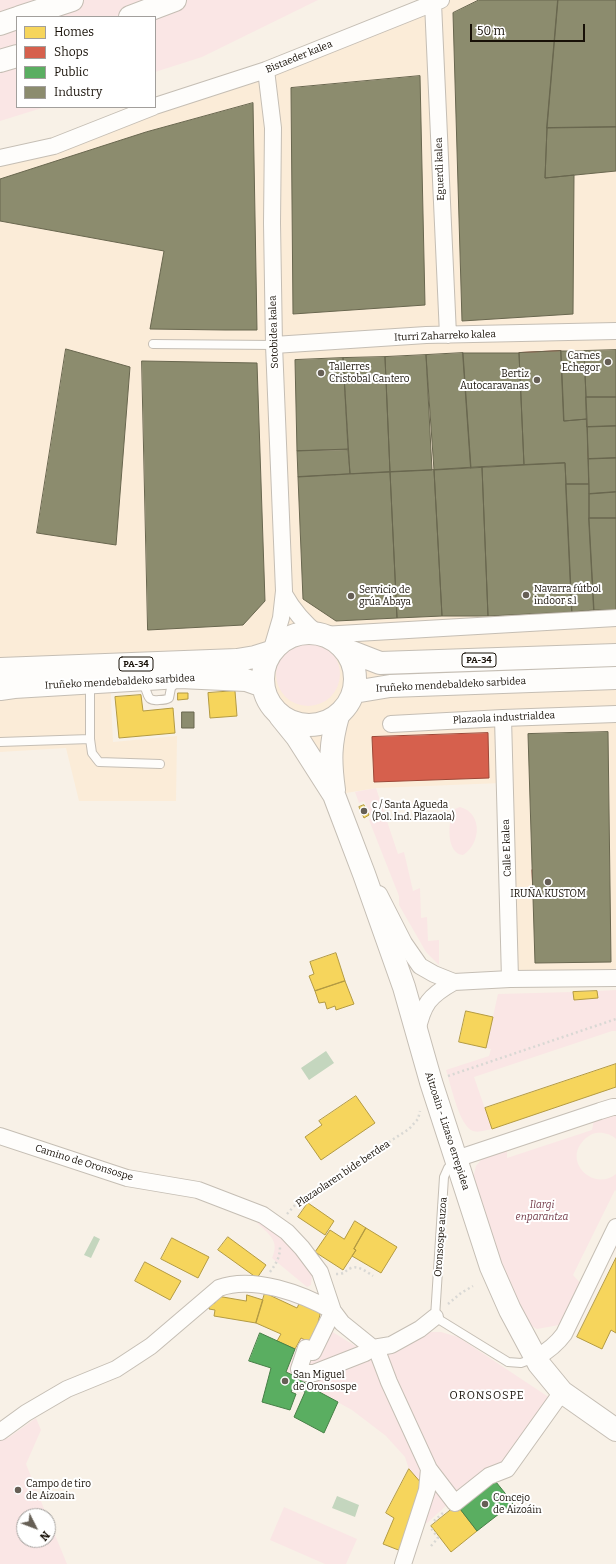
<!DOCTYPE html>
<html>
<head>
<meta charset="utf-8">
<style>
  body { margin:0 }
  #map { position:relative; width:616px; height:1564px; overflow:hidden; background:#f8f1e7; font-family:Bitter,serif }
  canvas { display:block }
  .legend { position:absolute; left:16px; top:16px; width:140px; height:92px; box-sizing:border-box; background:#fff; border:1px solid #a29f9c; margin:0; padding:5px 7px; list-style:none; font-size:12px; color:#171007 }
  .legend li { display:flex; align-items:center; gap:8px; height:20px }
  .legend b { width:20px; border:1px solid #a29f9c }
  .north { position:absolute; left:16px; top:1508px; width:40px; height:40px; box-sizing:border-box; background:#fff; border:1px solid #a29f9c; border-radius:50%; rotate:132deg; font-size:11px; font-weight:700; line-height:16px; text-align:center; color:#171007 }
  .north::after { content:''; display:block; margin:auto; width:14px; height:18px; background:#665f55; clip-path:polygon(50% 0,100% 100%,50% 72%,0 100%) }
  .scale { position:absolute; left:470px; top:24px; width:115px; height:18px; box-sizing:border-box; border:2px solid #171007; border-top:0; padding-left:5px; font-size:12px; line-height:14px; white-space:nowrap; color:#171007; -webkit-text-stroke:3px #fff; paint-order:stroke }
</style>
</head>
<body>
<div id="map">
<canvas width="616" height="1564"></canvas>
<ul class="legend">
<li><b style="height:11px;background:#f6d55c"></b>Homes</li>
<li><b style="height:11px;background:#d6604d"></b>Shops</li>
<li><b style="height:11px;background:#5aae61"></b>Public</li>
<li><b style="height:11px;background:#8c8c6e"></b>Industry</li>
</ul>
<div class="north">N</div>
<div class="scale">50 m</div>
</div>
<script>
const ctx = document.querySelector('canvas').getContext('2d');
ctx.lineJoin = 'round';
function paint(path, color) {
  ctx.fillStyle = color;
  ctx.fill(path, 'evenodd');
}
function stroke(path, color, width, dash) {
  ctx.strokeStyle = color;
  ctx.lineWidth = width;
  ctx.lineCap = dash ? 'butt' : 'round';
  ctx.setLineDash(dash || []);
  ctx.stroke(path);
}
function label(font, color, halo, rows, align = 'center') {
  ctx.font = font + ' Bitter,serif';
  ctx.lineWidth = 4;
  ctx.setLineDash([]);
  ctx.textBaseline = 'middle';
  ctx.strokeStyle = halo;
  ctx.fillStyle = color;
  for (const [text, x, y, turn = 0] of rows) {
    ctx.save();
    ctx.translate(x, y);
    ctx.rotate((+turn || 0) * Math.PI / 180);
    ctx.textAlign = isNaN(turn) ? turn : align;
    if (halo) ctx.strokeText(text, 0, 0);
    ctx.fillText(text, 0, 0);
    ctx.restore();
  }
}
const built = new Path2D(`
  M 441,0 L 616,0 L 616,978 L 510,979 L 502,783 L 376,788 L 334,795 L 278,716 L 254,676 L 110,677 L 113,742 L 177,736 L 176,801 L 79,801 L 66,748 L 0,752 L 0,158 Z`);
const green = new Path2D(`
  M 0,0 L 318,0 L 202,57 L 155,72 L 155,17 L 17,17 L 17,107 L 45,107 L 0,121 Z
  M276 674a32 32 0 1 1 64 0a32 32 0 1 1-64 0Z
  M 376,788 L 398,854 L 404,852 L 413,891 L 420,888 L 421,918 L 427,917 L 428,941 L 439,940 L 439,965 L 426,952 L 399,905 L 399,896 L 369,820 L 372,818 L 364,801 L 359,803 L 355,792 Z
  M 460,807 C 483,813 481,844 463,855 C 446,854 447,820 455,809 Z
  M 616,990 L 616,1031 L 612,1031 L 474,1077 L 492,1129 C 486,1130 479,1133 473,1131 C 459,1126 451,1085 446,1070 L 489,1056 L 491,1049 L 486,1048 L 498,994 L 573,992 L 574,1000 L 597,998 L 597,991 Z
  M 612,1115 L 616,1116 L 616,1139 C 611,1134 603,1132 596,1133 C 591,1134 586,1137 583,1141 C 563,1162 594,1192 616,1174 L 616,1191 L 615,1190 L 573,1275 L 582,1285 L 566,1315 L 559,1325 L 537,1329 L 523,1321 L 477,1200 L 473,1178 L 476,1166 L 487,1153 L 507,1146 L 507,1158 L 592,1130 L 594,1120 Z
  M 261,1218 L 291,1244 L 312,1275 L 311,1285 L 307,1287 L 272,1258 C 280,1241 269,1234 257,1223 Z
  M 318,1323 L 370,1355 L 427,1332 L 441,1332 L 458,1337 L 550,1398 L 508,1461 L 458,1495 L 427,1523 L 420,1521 L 422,1484 L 409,1469 L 405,1457 L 386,1436 L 352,1410 L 312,1388 L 297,1377 L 286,1372 L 301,1338 L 309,1341 Z
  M 36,1418 L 41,1430 L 26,1464 L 47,1516 L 24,1516 L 24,1540 L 48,1540 L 48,1518 L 67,1564 L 0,1564 L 0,1434 L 8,1438 Z
  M 284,1507 L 357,1539 L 346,1564 L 325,1564 L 270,1540 Z`);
const water = new Path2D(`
  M 326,1051 L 334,1063 L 309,1080 L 301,1068 Z
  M 94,1236 L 100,1239 L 91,1258 L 84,1255 Z
  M 337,1496 L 359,1505 L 355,1517 L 332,1508 Z`);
const homes = new Path2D(`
  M 235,691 L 237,716 L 210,718 L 208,693 Z
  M 178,693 L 188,693 L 188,699 L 178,700 Z
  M 141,695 L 143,711 L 173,708 L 175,733 L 119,738 L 115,697 Z
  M 364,805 L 369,815 L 364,818 L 359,807 Z
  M 336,953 L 345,981 L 315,991 L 309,976 L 314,974 L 310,962 Z
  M 345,981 L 354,1004 L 336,1010 L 335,1006 L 327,1009 L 325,1002 L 319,1003 L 315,991 Z
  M 597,991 L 598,998 L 574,1000 L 573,992 Z
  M 466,1011 L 493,1017 L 486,1048 L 459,1042 Z
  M 616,1064 L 616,1087 L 492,1129 L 485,1108 Z
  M 356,1096 L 375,1123 L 321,1160 L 305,1137 L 322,1125 L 319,1121 Z
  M 308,1203 L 334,1221 L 325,1235 L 298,1217 Z
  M 355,1221 L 366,1228 L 354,1249 L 356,1250 L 343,1270 L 315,1252 L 330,1230 L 344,1239 Z
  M 366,1228 L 397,1247 L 381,1273 L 352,1256 L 356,1250 L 354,1249 Z
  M 228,1237 L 266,1265 L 257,1278 L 218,1250 Z
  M 172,1238 L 209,1257 L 198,1278 L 161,1259 Z
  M 616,1258 L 616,1333 L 611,1330 L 602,1349 L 577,1337 Z
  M 145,1262 L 181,1281 L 170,1300 L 135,1281 Z
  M 265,1293 L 297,1308 L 301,1300 L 321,1310 L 318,1323 L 309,1342 L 301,1338 L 295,1349 L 277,1341 L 281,1334 L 256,1323 Z
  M 247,1295 L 263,1300 L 256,1323 L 214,1316 L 215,1310 L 209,1309 L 210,1303 L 215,1303 L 217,1296 L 246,1301 Z
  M 409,1469 L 422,1484 L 401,1551 L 383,1544 L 394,1518 L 386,1513 Z
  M 457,1505 L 477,1531 L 451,1552 L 431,1526 Z`);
const shops = new Path2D(`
  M 561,351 L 564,421 L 587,419 L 589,484 L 566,484 L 565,463 L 524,465 L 519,353 Z
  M 488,733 L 489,778 L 374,782 L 372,737 Z
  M 562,869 L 563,894 L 533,895 L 532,870 Z`);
const public = new Path2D(`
  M 260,1333 L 295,1349 L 286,1372 L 297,1377 L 312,1388 L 338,1402 L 324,1433 L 294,1417 L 305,1392 L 295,1386 L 291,1392 L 296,1394 L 290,1410 L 262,1402 L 271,1368 L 249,1361 Z
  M 492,1477 L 513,1503 L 477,1531 L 457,1505 Z`);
const industry = new Path2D(`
  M 479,0 L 558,0 L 547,128 L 545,178 L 574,175 L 573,314 L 462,321 L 453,13 Z
  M 558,0 L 616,0 L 616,127 L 547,128 Z
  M 420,76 L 425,305 L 293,314 L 291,88 Z
  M 253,103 L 257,330 L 225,330 L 150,329 L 164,251 L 0,221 L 0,179 L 146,132 Z
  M 616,127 L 616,171 L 545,178 L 547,128 Z
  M 66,349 L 130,367 L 116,545 L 37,533 Z
  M 616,350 L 616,397 L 586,397 L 584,351 Z
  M 561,351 L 584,351 L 587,419 L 564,421 Z
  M 561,351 L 564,421 L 587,419 L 589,484 L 566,484 L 565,463 L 524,465 L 519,353 Z
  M 463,353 L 519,353 L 524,465 L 471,468 Z
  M 463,353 L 471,468 L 434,470 L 426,355 Z
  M 426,355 L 432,470 L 390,472 L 385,357 Z
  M 385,357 L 390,472 L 350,474 L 343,358 Z
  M 343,358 L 348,449 L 297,451 L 295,360 Z
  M 142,361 L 257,363 L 265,601 L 243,625 L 148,630 Z
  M 586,397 L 616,397 L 616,426 L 587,427 Z
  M 616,426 L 616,458 L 588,459 L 587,427 Z
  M 348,450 L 350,474 L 298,477 L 297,451 Z
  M 616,458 L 616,492 L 589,494 L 588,459 Z
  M 565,463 L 572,612 L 488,616 L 482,467 Z
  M 482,467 L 488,616 L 442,616 L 434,470 Z
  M 434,470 L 442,616 L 397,618 L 390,472 Z
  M 390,472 L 397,618 L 336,621 L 303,599 L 298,477 Z
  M 566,484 L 589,484 L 589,518 L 594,610 L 572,612 Z
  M 616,492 L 616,518 L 589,518 L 589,494 Z
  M 589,518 L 616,518 L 616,610 L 594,610 Z
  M 182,712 L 194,712 L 194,728 L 182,728 Z
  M 608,732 L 611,962 L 535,963 L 528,734 Z`);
const path = new Path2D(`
  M 448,1076 L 616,1019
  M 287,1214 L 296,1204 L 324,1184 L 409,1129 L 418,1119 L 420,1111
  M 270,1272 C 276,1264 280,1257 280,1247
  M 336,1274 C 346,1274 344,1271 351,1268 C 358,1265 367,1272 373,1276
  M 448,1304 L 461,1293 L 473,1286
  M 434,1521 L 444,1512
  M 431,1546 L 438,1538 L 431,1528`);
const lane = new Path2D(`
  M 153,344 L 274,345
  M 140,682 C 151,690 143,702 159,700 C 163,700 166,700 169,698 L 171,688 L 177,681
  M 90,739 L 92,753 L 99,762 L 160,764
  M 0,742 L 90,739 L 90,683
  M 454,1161 L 448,1168 L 444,1177 L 435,1317 L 508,1362 L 521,1363 L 535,1358`);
const street = new Path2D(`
  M 433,3 L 448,335
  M 266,70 L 273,128 L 272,223 L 274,345 L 284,591 L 281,618 L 271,652
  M 155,106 L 266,70 L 441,0
  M 0,158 L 54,146 L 153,107
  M 274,345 L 426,335 L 616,331
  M 284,594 C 293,610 304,623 318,634
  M 322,635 L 616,618
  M 503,718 L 510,979
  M 391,724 L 503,718 L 616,714
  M 379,894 L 404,943 L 420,966 L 434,974 L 454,982 L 510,979 L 616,978
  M 417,1032 C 423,1004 429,996 454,982
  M 0,1136 L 127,1178 L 198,1190 L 263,1215 L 287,1232 L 302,1248 L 320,1272 L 333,1311 L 342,1323 L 373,1348 L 391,1345 L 420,1329 L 435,1317
  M 456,1159 L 600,1111 L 613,1107 L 616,1107
  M 333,1311 L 313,1352 L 306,1348 L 299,1369 L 306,1373 L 314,1373 L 365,1353 L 373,1348 L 378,1353 L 389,1382 L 429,1469 L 427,1490 L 403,1564
  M 536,1358 C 548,1351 556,1345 564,1334 L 616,1227
  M 0,1432 L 26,1413 L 67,1389 L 116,1369 L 151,1346 L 219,1288 C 253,1275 303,1294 333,1311
  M 429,1469 L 455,1503 L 489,1476 L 507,1469 L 562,1392`);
const secondary = new Path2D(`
  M 280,716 L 297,737 L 334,795 L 337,803 L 364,874 L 404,987 L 431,1082 L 491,1267 L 510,1310 L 539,1364 L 562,1392 L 616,1430
  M 334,790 C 330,761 330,744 338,716`);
const highway = new Path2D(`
  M 20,17 L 72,0
  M 130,17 L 175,0
  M 0,24 L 17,18
  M 0,61 L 17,56
  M263 679a46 46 0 1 1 92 0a46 46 0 1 1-92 0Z
  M 344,649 L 380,663 L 616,655
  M 0,669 L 237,660 L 255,657 L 271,652
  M 0,689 L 14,687 L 180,677 L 246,680 L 263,686
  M 354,692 L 390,686 L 616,678`);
const markers = [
  [608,362,4,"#665f55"],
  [321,373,4,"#665f55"],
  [537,380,4,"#665f55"],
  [526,595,4,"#665f55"],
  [351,596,4,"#665f55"],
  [364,811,4,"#665f55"],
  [548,882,4,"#665f55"],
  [285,1381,4,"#665f55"],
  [18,1490,4,"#665f55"],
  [485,1504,4,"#665f55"]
];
const shields = [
  [479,660,34],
  [136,664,34]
];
const shieldNames = [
  ["PA-34",479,660],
  ["PA-34",136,664]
];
const streetNames = [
  ["Bistaeder kalea",299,57,-22],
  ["Eguerdi kalea",440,169,-92],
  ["Sotobidea kalea",274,332,-92],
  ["Iturri Zaharreko kalea",445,336,-2],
  ["Iruñeko mendebaldeko sarbidea",120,682,-3],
  ["Iruñeko mendebaldeko sarbidea",451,685,-3],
  ["Plazaola industrialdea",504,718,-3],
  ["Calle E kalea",507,848,-92],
  ["Aitzoain - Lizaso errepidea",447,1131,72],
  ["Camino de Oronsospe",84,1163,17],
  ["Plazaolaren bide berdea",343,1174,-34],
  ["Oronsospe auzoa",441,1237,-86]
];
const poiNames = [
  ["Carnes",600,356,"right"],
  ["Echegor",600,368,"right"],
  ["Tallerres",329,367],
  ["Cristobal Cantero",329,379],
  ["Bertiz",529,374,"right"],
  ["Autocaravanas",529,386,"right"],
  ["Navarra fútbol",534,589],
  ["indoor s.l",534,601],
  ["Servicio de",359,590],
  ["grúa Abaya",359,602],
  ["c / Santa Agueda",372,805],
  ["(Pol. Ind. Plazaola)",372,817],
  ["IRUÑA KUSTOM",548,894,"center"],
  ["San Miguel",293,1375],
  ["de Oronsospe",293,1387],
  ["Campo de tiro",26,1484],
  ["de Aizoain",26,1496],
  ["Concejo",493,1498],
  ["de Aizoáin",493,1510]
];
const parkNames = [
  ["Ilargi",542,1205],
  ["enparantza",542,1217]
];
const neighbourhoodNames = [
  ["ORONSOSPE",487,1396]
];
paint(built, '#fbecd8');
paint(green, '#fae6e5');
paint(water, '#c4d6be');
paint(homes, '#f6d55c');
stroke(homes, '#b39a42', 1);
paint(shops, '#d6604d');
stroke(shops, '#9d4838', 1);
paint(public, '#5aae61');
stroke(public, '#467f46', 1);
paint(industry, '#8c8c6e');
stroke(industry, '#69674f', 1);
stroke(lane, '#c5beb4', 10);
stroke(street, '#c5beb4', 18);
stroke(secondary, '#c5beb4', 24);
stroke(highway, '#c5beb4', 24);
stroke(path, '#d9d8d4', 2.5, [2, 3]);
stroke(lane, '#fefdfb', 8);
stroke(street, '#fefdfb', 16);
stroke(secondary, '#fefdfb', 22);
stroke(highway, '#fefdfb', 22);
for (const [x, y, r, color] of markers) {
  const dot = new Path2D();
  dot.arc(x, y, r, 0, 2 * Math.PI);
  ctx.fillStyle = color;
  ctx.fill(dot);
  stroke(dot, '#fff', 1.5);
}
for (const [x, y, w] of shields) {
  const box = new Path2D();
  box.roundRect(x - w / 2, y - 7, w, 14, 3);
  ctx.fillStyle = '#fff';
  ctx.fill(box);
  stroke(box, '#171007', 1);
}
label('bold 9px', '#171007', null, shieldNames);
label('10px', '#171007', '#fff', streetNames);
label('10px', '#171007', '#fff', poiNames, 'left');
label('italic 10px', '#723947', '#fff', parkNames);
ctx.letterSpacing = '1px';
label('11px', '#171007', '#fff', neighbourhoodNames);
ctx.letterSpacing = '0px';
</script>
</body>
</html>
